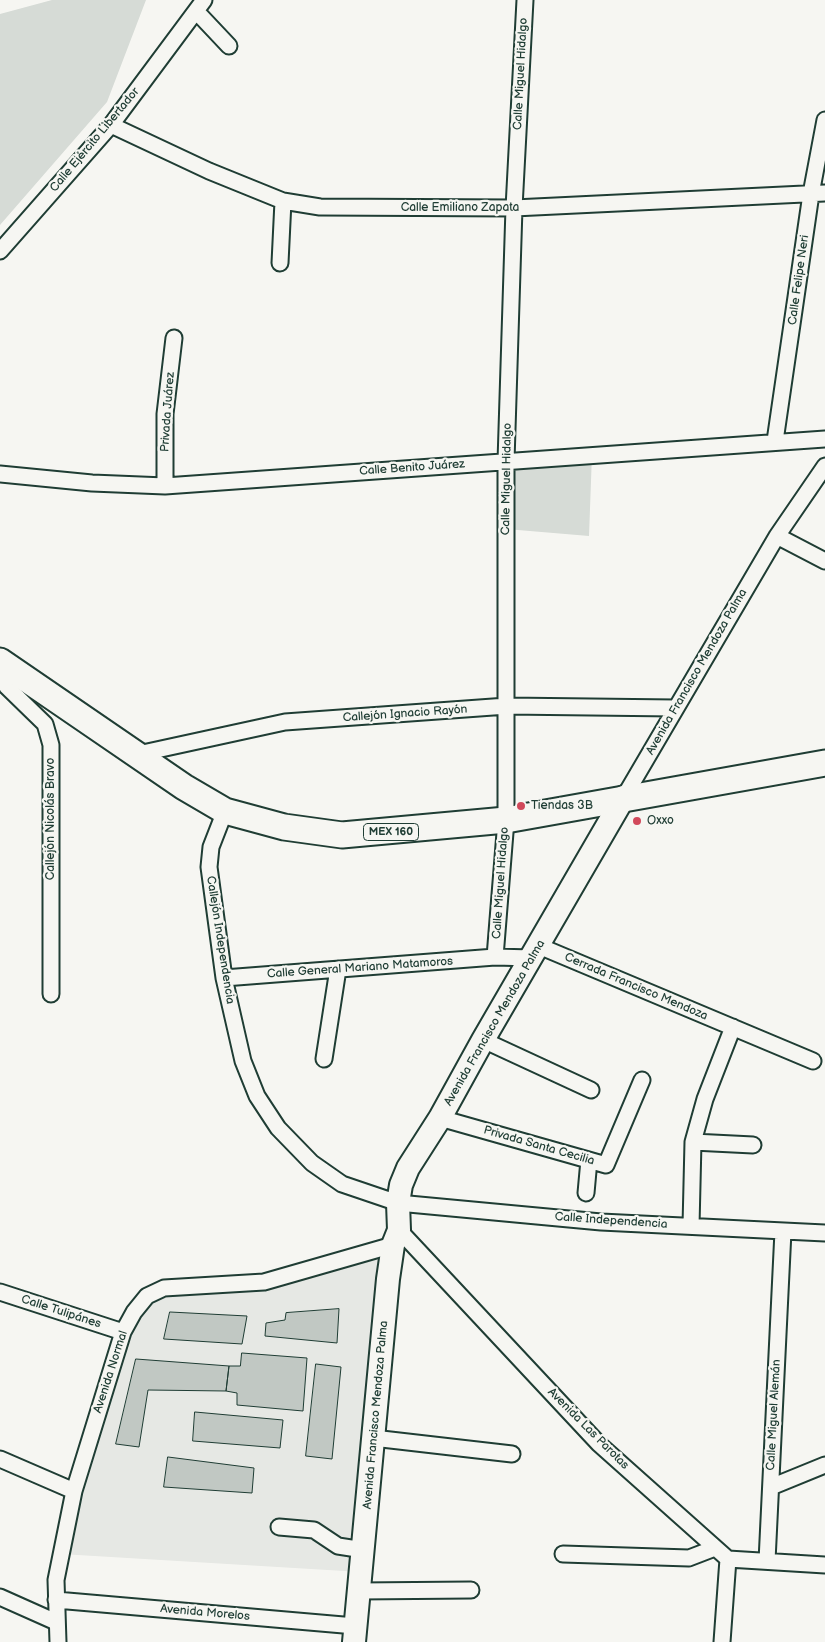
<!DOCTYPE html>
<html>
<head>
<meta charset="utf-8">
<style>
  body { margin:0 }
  canvas { display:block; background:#f6f6f2 }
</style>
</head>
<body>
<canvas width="825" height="1642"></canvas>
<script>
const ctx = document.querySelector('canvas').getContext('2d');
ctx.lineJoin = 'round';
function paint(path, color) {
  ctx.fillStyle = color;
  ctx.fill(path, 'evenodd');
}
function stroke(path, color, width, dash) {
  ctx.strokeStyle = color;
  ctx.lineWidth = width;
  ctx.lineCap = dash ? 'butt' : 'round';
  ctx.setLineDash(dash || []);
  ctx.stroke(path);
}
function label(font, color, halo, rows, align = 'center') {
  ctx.font = font + ' "Balsamiq Sans",sans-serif';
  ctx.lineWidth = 4.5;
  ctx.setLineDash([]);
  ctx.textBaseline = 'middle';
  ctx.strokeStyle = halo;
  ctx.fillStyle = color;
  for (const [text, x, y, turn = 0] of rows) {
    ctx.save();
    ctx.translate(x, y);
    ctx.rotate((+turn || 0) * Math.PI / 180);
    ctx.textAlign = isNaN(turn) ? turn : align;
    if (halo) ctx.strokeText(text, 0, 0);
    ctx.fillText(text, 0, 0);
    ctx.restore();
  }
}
const built = new Path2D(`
  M 393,1245 L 361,1572 L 61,1554 L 123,1332 L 147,1296 L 264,1282 Z`);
const green = new Path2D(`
  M 52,0 L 146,0 L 107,102 L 0,225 L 0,14 Z
  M 592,454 L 589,536 L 506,529 L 506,461 Z`);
const building = new Path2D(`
  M 339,1309 L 337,1343 L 265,1336 L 266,1323 L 285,1320 L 286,1313 Z
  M 170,1312 L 247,1316 L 242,1344 L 164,1339 Z
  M 242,1353 L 307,1358 L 303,1411 L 237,1405 L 237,1393 L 226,1391 L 229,1366 L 240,1366 Z
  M 136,1359 L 229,1366 L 226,1391 L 148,1390 L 139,1447 L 116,1444 Z
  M 316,1364 L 341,1367 L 332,1459 L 306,1456 Z
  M 195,1412 L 283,1420 L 280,1448 L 193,1441 Z
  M 168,1457 L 254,1468 L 252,1493 L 164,1487 Z`);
const street = new Path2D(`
  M 196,11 L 229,46
  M 111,125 L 209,171 L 283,201 L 320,207 L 514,208 L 825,193
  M 0,251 L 111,125 L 204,0
  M 280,263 L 283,201
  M 775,441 L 811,194 L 825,120
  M 0,474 L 92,483 L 165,486 L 825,439
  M 165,486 L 165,414 L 174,338
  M 777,536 L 825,561
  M 0,661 L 7,687 L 45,724 L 51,745 L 51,994
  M 138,754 L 285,722 L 507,706 L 675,708
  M 624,797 L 777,536 L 825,466
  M 225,811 L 211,847 L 209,867 L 224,978 L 243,1061 L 257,1096 L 278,1128 L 312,1163 L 342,1184 L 398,1203 L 601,1222 L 825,1233
  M 539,946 L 813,1061
  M 495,957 L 506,820 L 506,461 L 514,208 L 525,0
  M 224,978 L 495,957 L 532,958
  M 483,1040 L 591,1090
  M 324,1059 L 338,969
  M 440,1118 L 606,1165 L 642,1080
  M 693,1142 L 753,1145
  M 586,1193 L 589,1160
  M 691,1226 L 693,1142 L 705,1099 L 733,1027
  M 399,1230 L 599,1444 L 728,1559
  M 0,1292 L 123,1332
  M 373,1438 L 512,1454
  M 0,1459 L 74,1491
  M 771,1487 L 825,1465
  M 279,1527 L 314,1530 L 338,1546 L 364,1550
  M 563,1554 L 689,1558 L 715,1548
  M 728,1559 L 825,1565
  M 767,1561 L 783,1231
  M 359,1591 L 471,1590
  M 0,1597 L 56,1622
  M 56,1600 L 355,1626
  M 58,1642 L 56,1580 L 74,1491 L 123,1332 L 134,1312 L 147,1296 L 164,1288 L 264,1282 L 393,1245
  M 722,1642 L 728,1559`);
const secondary = new Path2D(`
  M 354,1642 L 388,1279 L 393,1245 L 399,1230 L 398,1203 L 401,1185 L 408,1168 L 440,1118 L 483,1040 L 624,797`);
const primary = new Path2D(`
  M 0,661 L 184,787 L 225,811 L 284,827 L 342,835 L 506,820 L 825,763`);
const markers = [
  [521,806,5,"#d1495b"],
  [637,821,5,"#d1495b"]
];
const shields = [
  [391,832,55]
];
const shieldNames = [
  ["MEX 160",391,832]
];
const streetNames = [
  ["Calle Miguel Hidalgo",521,74,-87],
  ["Calle Ejército Libertador",95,140,-50],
  ["Calle Emiliano Zapata",460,208],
  ["Calle Felipe Neri",799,280,-82],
  ["Privada Juárez",168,412,-86],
  ["Calle Benito Juárez",412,468,-4],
  ["Calle Miguel Hidalgo",507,479,-89],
  ["Avenida Francisco Mendoza Palma",697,672,-60],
  ["Callejón Ignacio Rayón",405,714,-4],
  ["Callejón Nicolás Bravo",51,819,-90],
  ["Calle Miguel Hidalgo",501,883,-86],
  ["Callejón Independencia",220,940,81],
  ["Calle General Mariano Matamoros",360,968,-4],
  ["Cerrada Francisco Mendoza",636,987,23],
  ["Avenida Francisco Mendoza Palma",495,1023,-60],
  ["Privada Santa Cecilia",539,1146,16],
  ["Calle Independencia",611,1221,4],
  ["Calle Tulipánes",61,1312,18],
  ["Avenida Normal",111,1372,-72],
  ["Avenida Francisco Mendoza Palma",376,1415,-85],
  ["Calle Miguel Alemán",774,1415,-87],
  ["Avenida Las Parotas",588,1429,45],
  ["Avenida Morelos",205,1613,5]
];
const poiNames = [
  ["Tiendas 3B",531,806],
  ["Oxxo",647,821]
];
paint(built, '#e6e8e4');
paint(green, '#d6dbd6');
paint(building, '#c1c8c3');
stroke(building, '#1f3d34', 1);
stroke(street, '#1f3d34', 19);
stroke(secondary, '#1f3d34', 26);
stroke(primary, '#1f3d34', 29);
stroke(street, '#f6f6f2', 15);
stroke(secondary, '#f6f6f2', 22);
stroke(primary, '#f6f6f2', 25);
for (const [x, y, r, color] of markers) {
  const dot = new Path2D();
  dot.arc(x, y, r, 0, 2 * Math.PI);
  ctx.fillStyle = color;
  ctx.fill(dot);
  stroke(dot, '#f6f6f2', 2);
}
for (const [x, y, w] of shields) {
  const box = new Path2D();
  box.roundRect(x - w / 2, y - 8.5, w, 17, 4);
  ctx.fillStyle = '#f6f6f2';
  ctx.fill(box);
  stroke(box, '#1f3d34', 1);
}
label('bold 11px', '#1f3d34', null, shieldNames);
label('12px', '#1f3d34', '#f6f6f2', streetNames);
label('12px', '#1f3d34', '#f6f6f2', poiNames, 'left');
</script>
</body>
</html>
